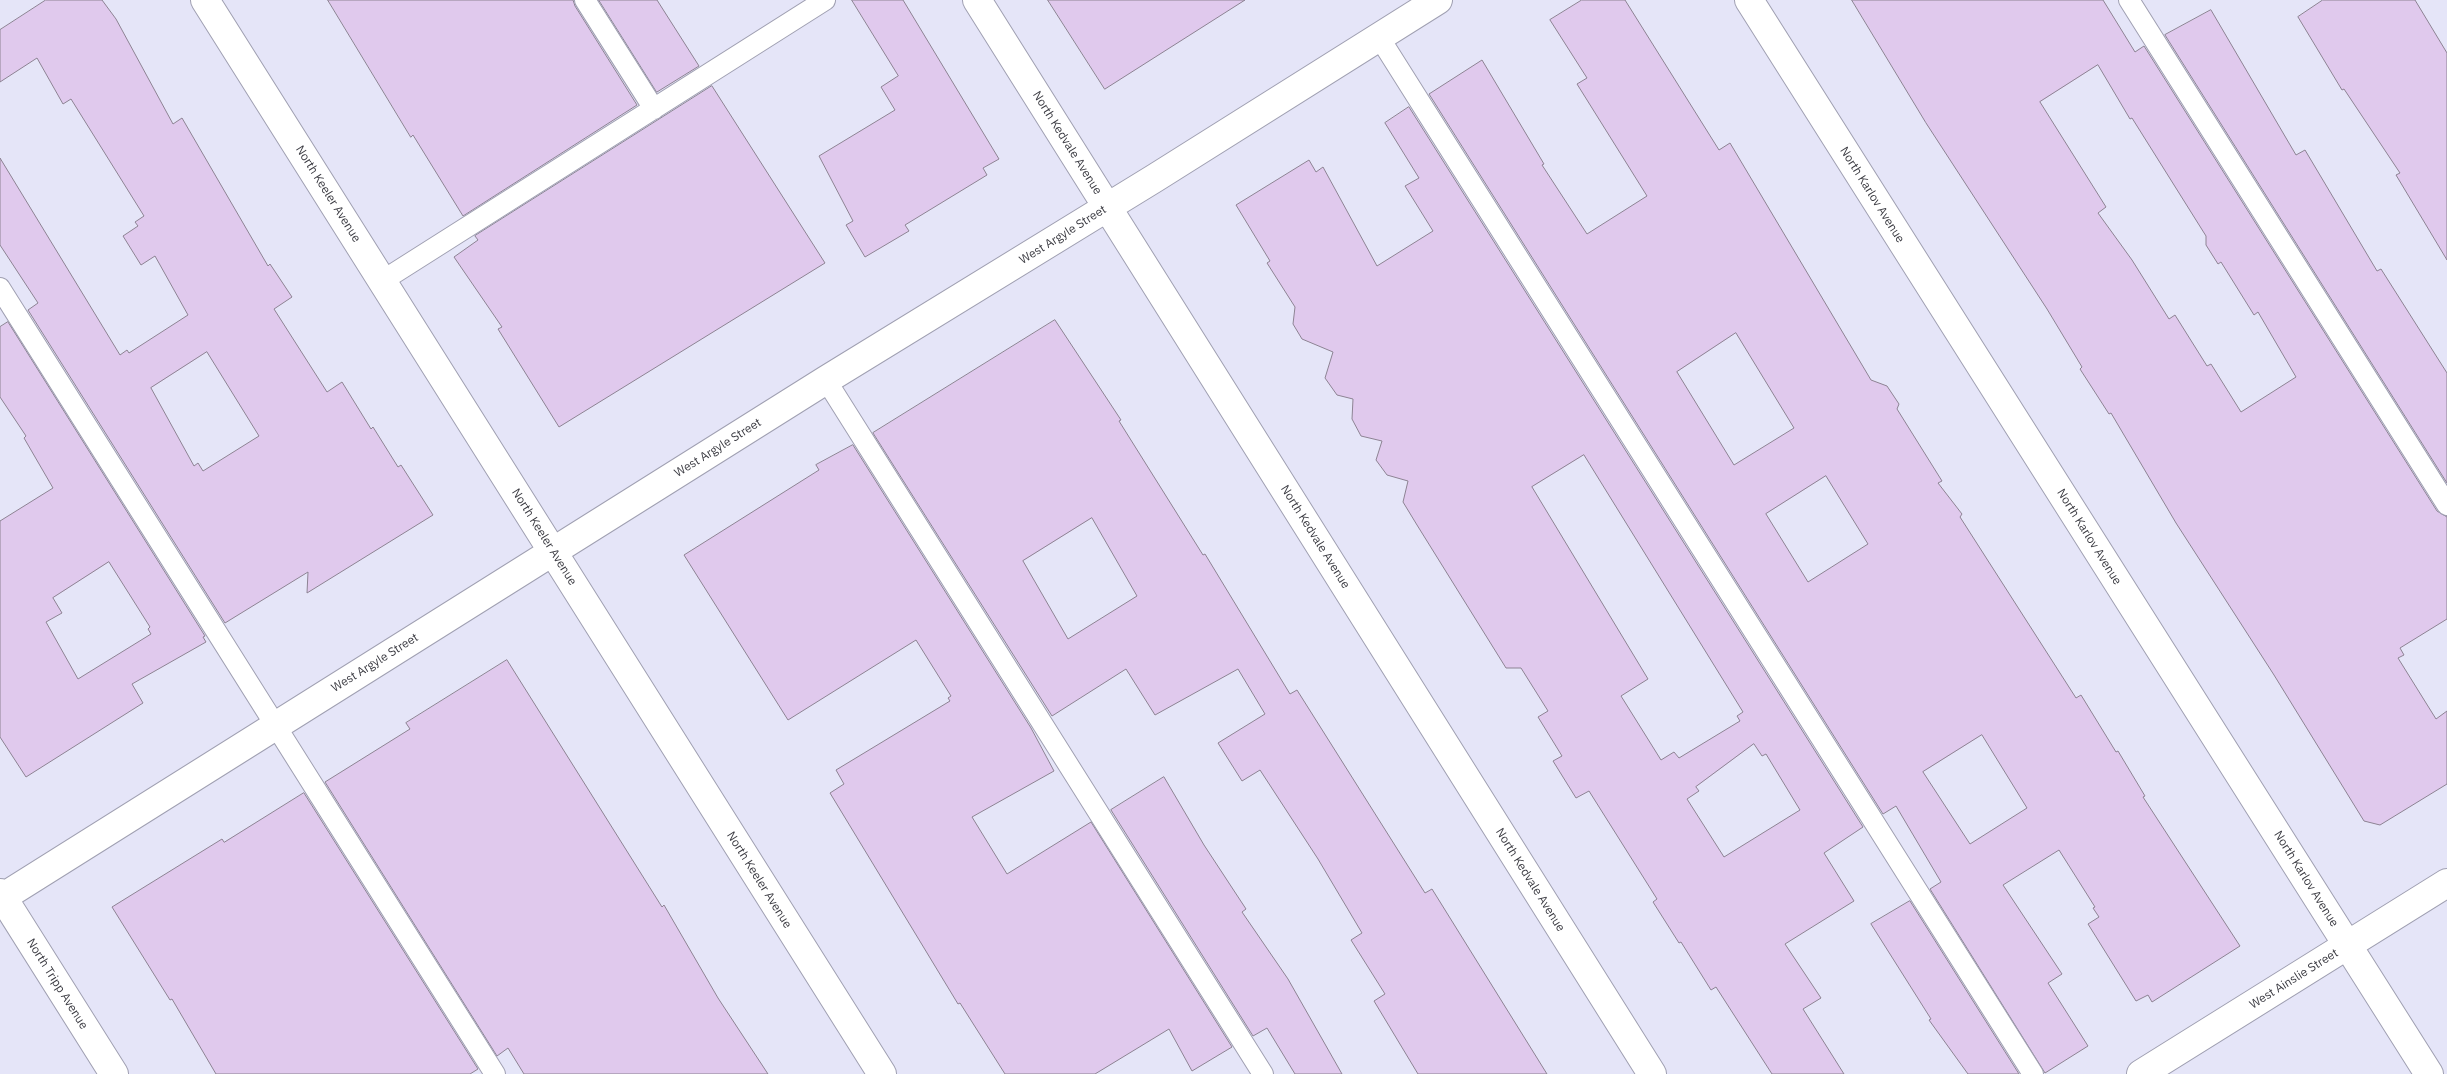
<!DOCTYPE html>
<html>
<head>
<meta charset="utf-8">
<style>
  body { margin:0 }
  canvas { display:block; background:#e5e5f8 }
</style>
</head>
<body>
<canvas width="2447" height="1074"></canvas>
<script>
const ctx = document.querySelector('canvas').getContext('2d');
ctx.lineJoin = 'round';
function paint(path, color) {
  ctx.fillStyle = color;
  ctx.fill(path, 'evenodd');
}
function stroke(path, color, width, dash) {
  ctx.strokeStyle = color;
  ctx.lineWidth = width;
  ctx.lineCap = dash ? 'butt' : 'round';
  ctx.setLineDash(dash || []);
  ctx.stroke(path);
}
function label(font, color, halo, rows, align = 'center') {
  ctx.font = font + ' "IBM Plex Sans",sans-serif';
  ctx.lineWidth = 5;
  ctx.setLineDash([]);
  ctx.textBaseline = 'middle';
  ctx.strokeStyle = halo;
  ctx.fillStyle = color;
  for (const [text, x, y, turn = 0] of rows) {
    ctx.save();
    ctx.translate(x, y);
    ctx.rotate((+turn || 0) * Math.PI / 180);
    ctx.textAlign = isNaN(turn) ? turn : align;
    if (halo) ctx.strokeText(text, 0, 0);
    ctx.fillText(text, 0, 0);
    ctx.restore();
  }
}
const building = new Path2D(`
  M 46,0 L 102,0 L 116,19 L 173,124 L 182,118 L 268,266 L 270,264 L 292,297 L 274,309 L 327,392 L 342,382 L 371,429 L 373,427 L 398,467 L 401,465 L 433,515 L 307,593 L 308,572 L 225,623 L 28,310 L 38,303 L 0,245 L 0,158 L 120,355 L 127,350 L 129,353 L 188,315 L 155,256 L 141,265 L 123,236 L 138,226 L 135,222 L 144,216 L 71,99 L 63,104 L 37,58 L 0,82 L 0,30 ZM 207,352 L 259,436 L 203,471 L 198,463 L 194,466 L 151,388 Z
  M 328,0 L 573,0 L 575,6 L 637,105 L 463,216 L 413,135 L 411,137 Z
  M 599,0 L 657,0 L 699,66 L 657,92 Z
  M 852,0 L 903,0 L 999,159 L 983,168 L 987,175 L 905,225 L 909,231 L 865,257 L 846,225 L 853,221 L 819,156 L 895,110 L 881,87 L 898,76 Z
  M 1048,0 L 1245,0 L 1105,89 Z
  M 1582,0 L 1625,0 L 1719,150 L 1730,143 L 1871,380 L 1887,386 L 1899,404 L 1897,409 L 1942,481 L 1938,483 L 1962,514 L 1960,517 L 2076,698 L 2081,695 L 2116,752 L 2118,751 L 2145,796 L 2143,797 L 2240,946 L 2152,1002 L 2148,995 L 2136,1001 L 2088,924 L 2099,917 L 2093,908 L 2095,907 L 2059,850 L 2003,885 L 2062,974 L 2048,983 L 2088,1046 L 2045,1073 L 1930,889 L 1941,882 L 1896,806 L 1883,814 L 1429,94 L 1482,60 L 1544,164 L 1542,165 L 1587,234 L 1647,196 L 1577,84 L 1587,78 L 1550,20 ZM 1736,333 L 1794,428 L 1734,465 L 1677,372 ZM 1826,476 L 1868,544 L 1808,582 L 1766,514 ZM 1982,735 L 2027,808 L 1970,844 L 1923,772 Z
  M 1852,0 L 2103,0 L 2135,52 L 2144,46 L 2437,511 L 2447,517 L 2447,619 L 2400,648 L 2404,655 L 2398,658 L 2436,719 L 2447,711 L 2447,784 L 2380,825 L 2364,821 L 2274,675 L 2176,523 L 2111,413 L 2109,414 L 2080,369 L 2082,367 L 2047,309 L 1926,123 ZM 2098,65 L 2130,119 L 2132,118 L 2206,236 L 2206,245 L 2218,264 L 2221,262 L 2254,315 L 2258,312 L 2296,377 L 2241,412 L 2211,364 L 2207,366 L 2175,315 L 2169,319 L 2132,260 L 2098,213 L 2106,207 L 2040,102 Z
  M 2323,0 L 2415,0 L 2447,53 L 2447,260 L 2396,175 L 2400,173 L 2344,89 L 2342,90 L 2298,17 Z
  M 2211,10 L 2296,155 L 2305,150 L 2377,271 L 2381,269 L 2447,373 L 2447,483 L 2165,35 Z
  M 712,86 L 825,263 L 559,427 L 498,329 L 502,327 L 454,257 L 478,240 L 475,236 Z
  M 1409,107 L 1863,827 L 1824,853 L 1854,901 L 1785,944 L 1821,998 L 1803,1009 L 1844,1074 L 1772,1074 L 1716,987 L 1711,990 L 1681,942 L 1679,943 L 1653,902 L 1657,899 L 1589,791 L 1576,798 L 1553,761 L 1562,756 L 1538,717 L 1548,711 L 1521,668 L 1506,668 L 1417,525 L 1403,502 L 1408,481 L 1387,475 L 1376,460 L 1382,441 L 1361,436 L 1352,419 L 1353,399 L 1337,395 L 1325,378 L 1333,352 L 1302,339 L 1293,324 L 1295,307 L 1267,263 L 1270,261 L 1236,205 L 1309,160 L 1316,172 L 1323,167 L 1377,266 L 1433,231 L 1405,186 L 1419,178 L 1385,123 ZM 1584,455 L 1743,712 L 1737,716 L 1740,721 L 1679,758 L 1674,752 L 1661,760 L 1621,696 L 1648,679 L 1532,487 ZM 1754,744 L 1762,756 L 1766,754 L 1800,810 L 1724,857 L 1687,799 L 1699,791 L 1696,787 Z
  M 1055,320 L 1121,420 L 1119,421 L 1203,555 L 1205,554 L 1290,694 L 1297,690 L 1425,893 L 1432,889 L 1547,1074 L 1418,1074 L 1374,1001 L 1385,994 L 1351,940 L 1362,933 L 1318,859 L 1260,770 L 1242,781 L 1218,743 L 1265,714 L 1238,669 L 1155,715 L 1126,669 L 1052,716 L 873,433 ZM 1092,518 L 1137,596 L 1068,639 L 1023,561 Z
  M 8,322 L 205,636 L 203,637 L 206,642 L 132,684 L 143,703 L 26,777 L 0,737 L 0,521 L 53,488 L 24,438 L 26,436 L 0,397 L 0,327 ZM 109,562 L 150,627 L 148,629 L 151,634 L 78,679 L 46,622 L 62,613 L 53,598 Z
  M 853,445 L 1031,728 L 1054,771 L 972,817 L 1007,874 L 1091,822 L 1232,1047 L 1192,1071 L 1169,1029 L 1095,1074 L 1005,1074 L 960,1003 L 958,1004 L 830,793 L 844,784 L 836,770 L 950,701 L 948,698 L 951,696 L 916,640 L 788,720 L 684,555 L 819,470 L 816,465 Z
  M 507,660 L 662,907 L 664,905 L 718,998 L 768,1074 L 524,1074 L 508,1048 L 497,1056 L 325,782 L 410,729 L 406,723 Z
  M 1164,777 L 1204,845 L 1246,909 L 1242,912 L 1288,979 L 1342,1074 L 1295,1074 L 1267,1028 L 1253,1036 L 1111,810 Z
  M 304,793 L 478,1069 L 470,1074 L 216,1074 L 172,999 L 170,1000 L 112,907 L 222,839 L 224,842 Z
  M 1910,901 L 2019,1074 L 1968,1074 L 1929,1020 L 1931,1019 L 1871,924 Z`);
const lane = new Path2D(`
  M 585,0 L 654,109
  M 2129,0 L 2447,505
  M 1379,37 L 2033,1074
  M 382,281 L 825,0
  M 0,288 L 495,1074
  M 826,380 L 1263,1074`);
const street = new Path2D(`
  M 205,0 L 882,1074
  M 977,0 L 1652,1074
  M 1749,0 L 2429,1074
  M 0,893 L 114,1074
  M 0,899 L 826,380 L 1155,178 L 1438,0
  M 2141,1074 L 2447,883`);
const streetNames = [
  ["North Kedvale Avenue",1067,143,58],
  ["North Keeler Avenue",328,194,58],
  ["North Karlov Avenue",1872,195,58],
  ["West Argyle Street",1063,235,-32],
  ["West Argyle Street",718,448,-32],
  ["North Keeler Avenue",544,537,58],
  ["North Kedvale Avenue",1315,537,58],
  ["North Karlov Avenue",2089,537,58],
  ["West Argyle Street",375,663,-32],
  ["North Karlov Avenue",2306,879,58],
  ["North Keeler Avenue",759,880,58],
  ["North Kedvale Avenue",1530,880,58],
  ["West Ainslie Street",2294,979,-32],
  ["North Tripp Avenue",57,984,58]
];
paint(building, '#e0c9ed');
stroke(building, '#8d8393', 1);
stroke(lane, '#a0a0b2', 22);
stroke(street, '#a0a0b2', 30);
stroke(lane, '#fff', 20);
stroke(street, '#fff', 28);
label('12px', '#3a3a41', '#fff', streetNames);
</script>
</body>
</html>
